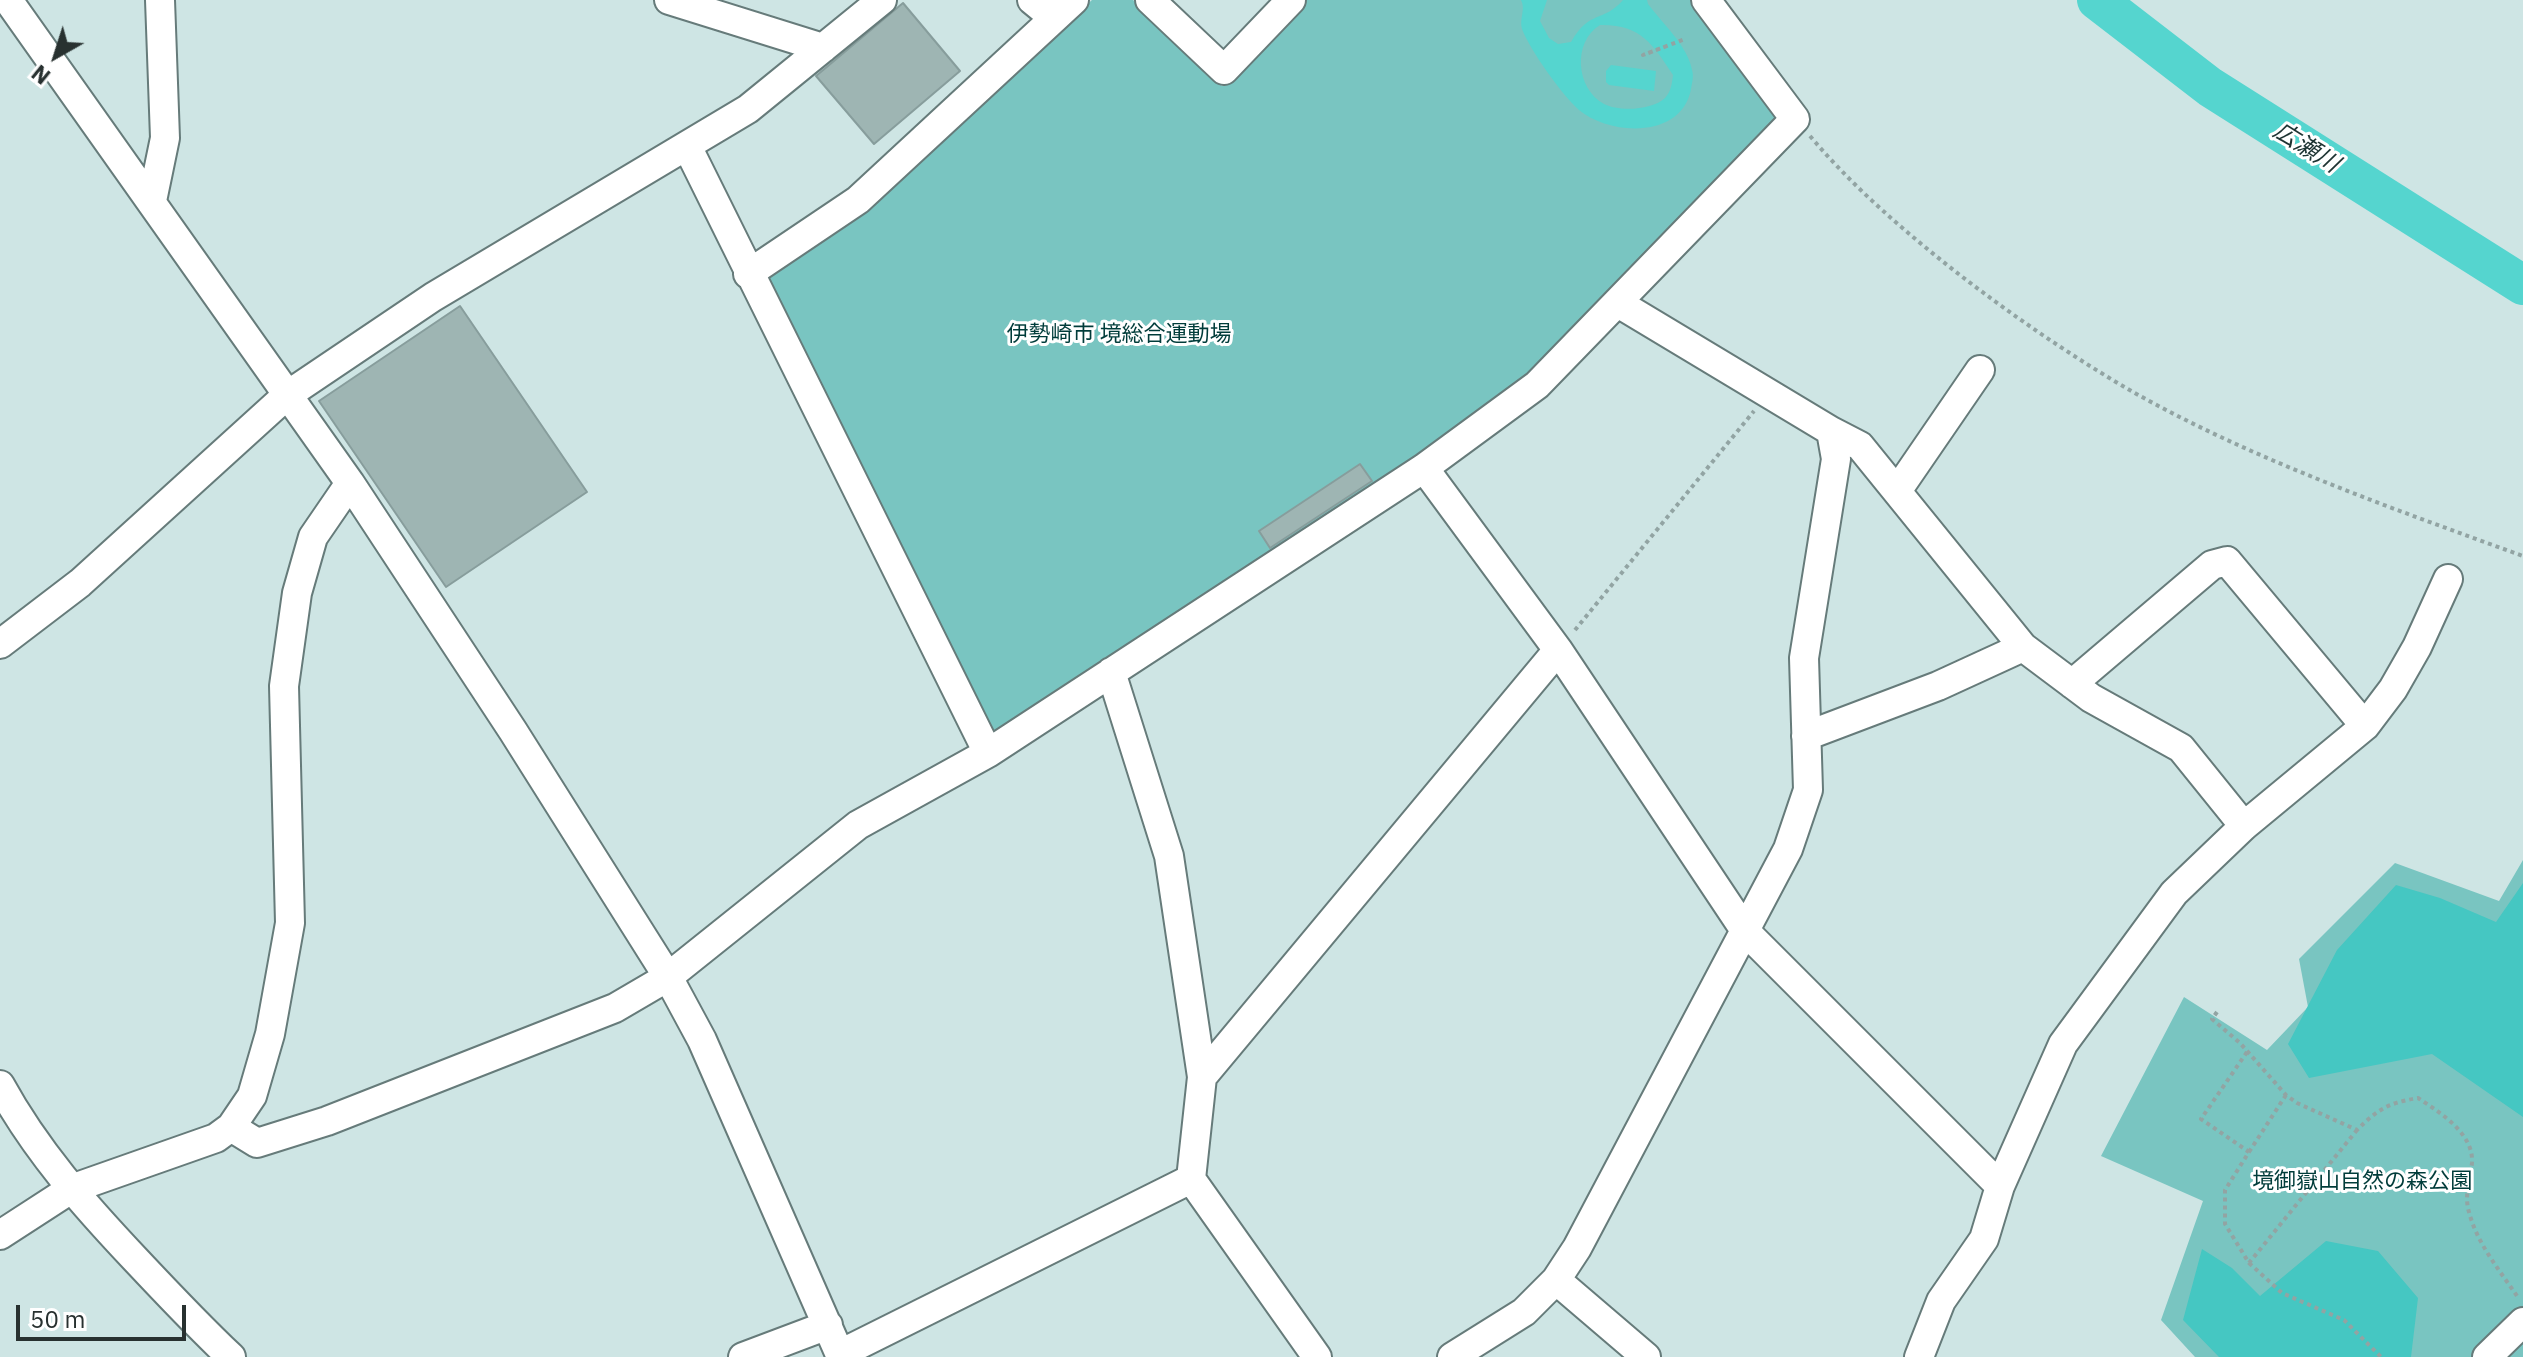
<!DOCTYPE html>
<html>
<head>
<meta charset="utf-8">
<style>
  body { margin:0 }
  #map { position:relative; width:2523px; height:1357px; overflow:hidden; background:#cee5e4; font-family:"IBM Plex Sans",sans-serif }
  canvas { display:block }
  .north { position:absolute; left:16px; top:16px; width:80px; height:80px; -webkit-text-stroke:6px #fff; paint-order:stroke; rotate:219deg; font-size:22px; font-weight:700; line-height:32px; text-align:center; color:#283130 }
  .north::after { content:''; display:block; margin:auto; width:28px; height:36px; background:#283130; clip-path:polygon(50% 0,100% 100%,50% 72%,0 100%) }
  .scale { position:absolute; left:16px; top:1305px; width:170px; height:36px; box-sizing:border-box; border:4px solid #283130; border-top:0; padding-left:10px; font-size:24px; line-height:28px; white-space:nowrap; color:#283130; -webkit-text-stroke:6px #fff; paint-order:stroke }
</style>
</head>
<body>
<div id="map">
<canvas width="2523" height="1357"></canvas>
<div class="north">N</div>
<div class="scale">50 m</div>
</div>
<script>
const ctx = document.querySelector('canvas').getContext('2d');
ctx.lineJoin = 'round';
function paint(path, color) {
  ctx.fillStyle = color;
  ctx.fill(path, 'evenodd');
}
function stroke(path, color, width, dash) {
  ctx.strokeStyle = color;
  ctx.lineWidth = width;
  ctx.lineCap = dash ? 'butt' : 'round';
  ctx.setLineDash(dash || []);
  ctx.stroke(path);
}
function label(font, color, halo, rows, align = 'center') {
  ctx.font = font + ' "IBM Plex Sans","Noto Sans JP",sans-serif';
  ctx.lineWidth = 6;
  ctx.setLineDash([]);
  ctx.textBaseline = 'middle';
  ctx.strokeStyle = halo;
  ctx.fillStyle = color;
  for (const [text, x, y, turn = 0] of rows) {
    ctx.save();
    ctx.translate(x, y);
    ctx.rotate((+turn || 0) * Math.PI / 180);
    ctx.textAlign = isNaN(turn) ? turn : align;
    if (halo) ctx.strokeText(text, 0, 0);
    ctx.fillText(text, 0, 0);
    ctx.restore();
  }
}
const green = new Path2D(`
  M 1092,0 L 1133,0 L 1222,86 L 1305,0 L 1692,0 L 1768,101 L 1778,119 L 1565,345 L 1499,403 L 1002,731 L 992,731 L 766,287 L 770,272 L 857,214 Z
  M 2523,860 L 2523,1357 L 2195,1357 L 2161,1320 L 2203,1201 L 2101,1156 L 2184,997 L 2267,1050 L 2308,1007 L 2299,959 L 2395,863 L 2499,901 Z`);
const forest = new Path2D(`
  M 2523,883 L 2523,1117 L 2432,1054 L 2309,1078 L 2288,1044 L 2337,950 L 2396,885 L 2440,898 L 2496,922 Z
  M 2326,1241 L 2378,1251 L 2418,1298 L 2411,1357 L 2219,1357 L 2183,1320 L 2202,1249 L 2232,1268 L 2260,1296 Z`);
const water = new Path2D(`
  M 1521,0 L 1547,0 L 1540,21 L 1549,38 L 1558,44 L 1571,42 C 1590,9 1603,23 1623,0 L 1647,0 L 1648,4 C 1662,23 1688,46 1692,70 C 1694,76 1692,83 1691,89 C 1682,139 1610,136 1579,110 C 1562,95 1530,50 1522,29 C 1519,19 1526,9 1521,0 ZM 1600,25 C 1640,24 1653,44 1673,75 C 1672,83 1671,92 1665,98 C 1653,110 1619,112 1604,104 C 1576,89 1572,42 1600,25 Z
  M 1611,65 L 1656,71 L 1654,91 L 1609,85 L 1606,82 L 1606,71 Z`);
const river = new Path2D(`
  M 2097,0 L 2210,87 L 2523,285`);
const building = new Path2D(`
  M 903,3 L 960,71 L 874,144 L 816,76 Z
  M 460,306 L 587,492 L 446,587 L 319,401 Z
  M 1360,464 L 1372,481 L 1270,548 L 1259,531 Z`);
const path = new Path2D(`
  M 1667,46 L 1643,55 L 1685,39
  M 1810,136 C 1853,187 1904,231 1956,272 C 2009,313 2064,351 2121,385 C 2242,456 2391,508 2523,556
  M 1575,630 L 1754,411
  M 2217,1012 L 2212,1019 L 2240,1043 L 2286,1095 L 2297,1103 L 2357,1130 C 2378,1109 2388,1103 2418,1098 C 2439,1112 2474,1133 2472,1163 C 2470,1179 2464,1196 2469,1212 C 2477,1244 2501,1272 2519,1299
  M 2247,1052 L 2201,1119 L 2249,1152 L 2225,1190 L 2225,1224 L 2249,1263 L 2357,1130
  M 2249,1152 L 2286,1095
  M 2249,1263 L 2282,1293 L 2344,1320 L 2381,1357`);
const minor = new Path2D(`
  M 8,0 L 350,483 L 513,731 L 668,977 L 702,1040 L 841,1357
  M 669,0 L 823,48
  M 1032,0 L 1054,18
  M 1150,0 L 1224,70 L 1291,0
  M 687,146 L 988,753
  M 152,201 L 165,138 L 160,0
  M 748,274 L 858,200 L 1074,0
  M 1831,431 L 1860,446 L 2023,647 L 2091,698 L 2181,748 L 2244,826
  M 1424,468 L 1558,650 L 1746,932 L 2000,1186
  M 1897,491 L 1980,370
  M 0,644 L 80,583 L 286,396 L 433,297 L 748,109 L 882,0
  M 1111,672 L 1169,856 L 1202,1077 L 1191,1179 L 1317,1357
  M 2072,684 L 2212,565 L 2227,561 L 2365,726
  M 1806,736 L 1938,686 L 2023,647
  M 1202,1077 L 1558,650
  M 0,1085 C 36,1151 85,1206 136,1260 C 167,1293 198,1326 231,1357
  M 231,1127 L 257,1143 L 327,1121 L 615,1008 L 668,977 L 858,825 L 988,753 L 1424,468 L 1537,385 L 1795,119 L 1706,0
  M 0,1235 L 71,1189 L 216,1138 L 231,1127 L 252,1096 L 270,1034 L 290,923 L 284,686 L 297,593 L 313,537 L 350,483
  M 1556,1280 L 1646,1357
  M 840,1354 L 1191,1179
  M 743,1357 L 828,1325
  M 1452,1357 L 1524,1312 L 1556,1280 L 1577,1248 L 1788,849 L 1808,790 L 1804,658 L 1836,459 L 1831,431 L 1618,303
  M 1919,1357 L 1941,1301 L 1984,1239 L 2000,1186 L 2063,1044 L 2174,893 L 2244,826 L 2365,726 L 2393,689 L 2417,647 L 2448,579
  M 2487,1357 L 2523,1322`);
const parkNames = [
  ["伊勢崎市 境総合運動場",1119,335],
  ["境御嶽山自然の森公園",2362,1182]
];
const waterNames = [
  ["広瀬川",2306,148,32]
];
paint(green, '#79c5c1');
paint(forest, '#45c7c2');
paint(water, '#55d5cf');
stroke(river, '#55d5cf', 40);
paint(building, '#9eb5b3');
stroke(building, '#879d9c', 2);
stroke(minor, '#667b7a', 32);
stroke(path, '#92a4a3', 4, [4, 4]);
stroke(minor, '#fff', 28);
label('22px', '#003c3a', '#fff', parkNames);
label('italic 24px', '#1e3433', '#fff', waterNames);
</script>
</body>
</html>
